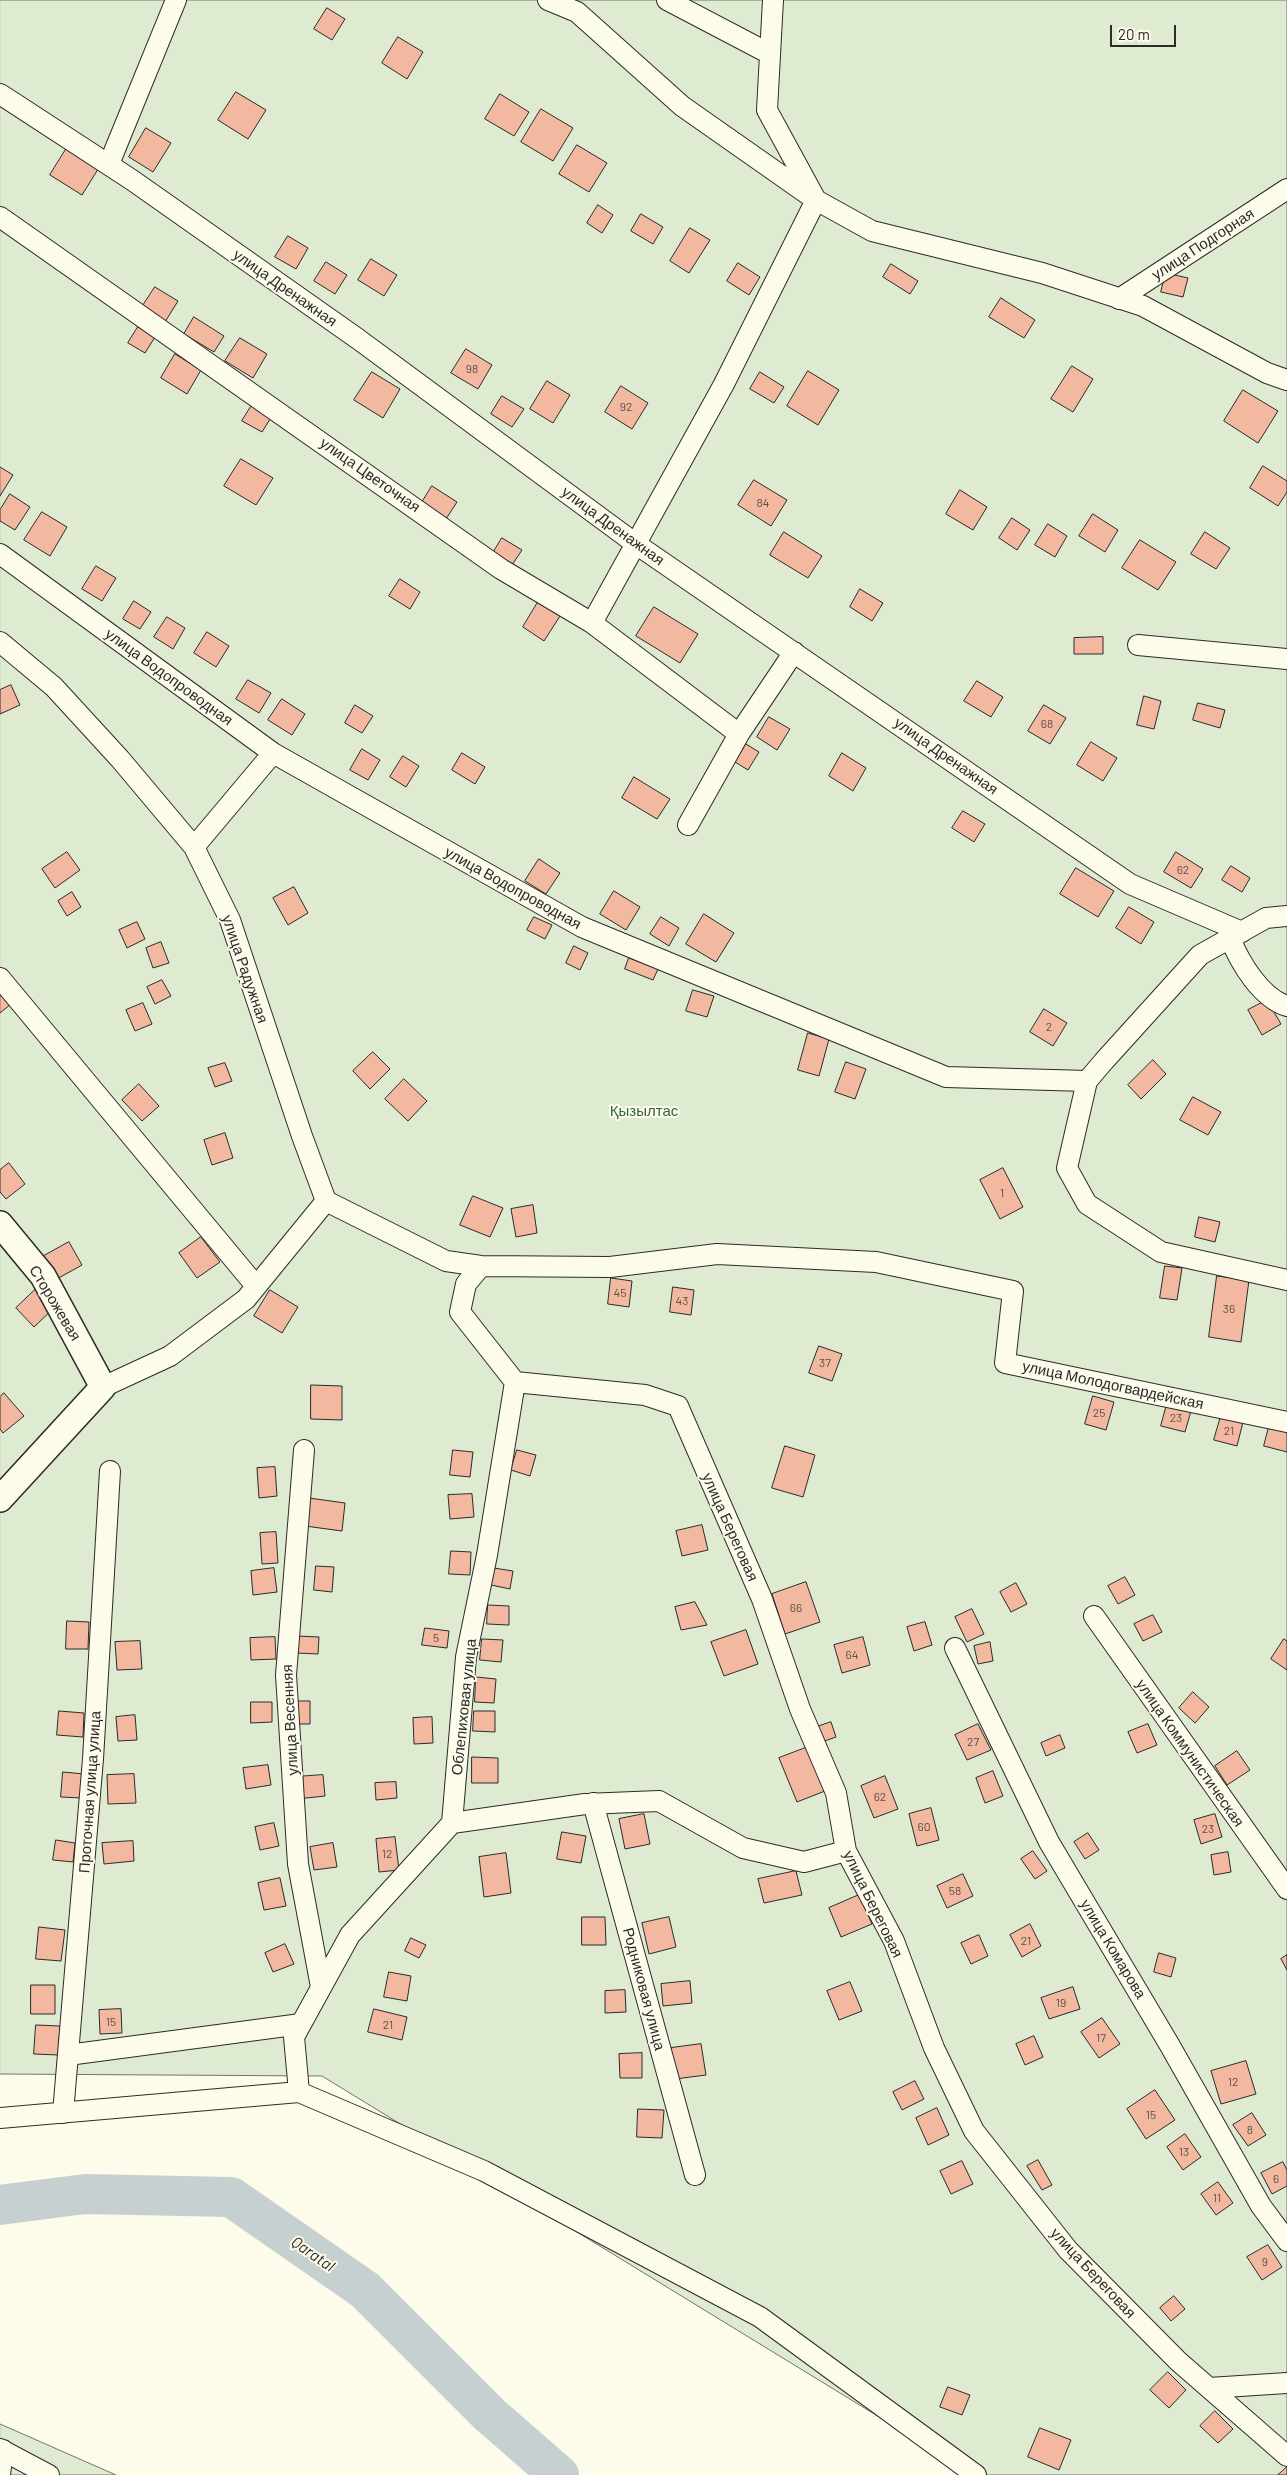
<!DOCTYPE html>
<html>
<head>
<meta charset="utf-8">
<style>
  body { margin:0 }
  #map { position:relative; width:1287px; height:2475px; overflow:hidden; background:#fdfbea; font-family:Barlow,sans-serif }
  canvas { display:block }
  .scale { position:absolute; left:1110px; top:25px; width:66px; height:22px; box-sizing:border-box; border:2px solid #2b2b2b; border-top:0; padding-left:6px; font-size:15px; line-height:18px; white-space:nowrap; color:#2b2b2b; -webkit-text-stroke:4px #fdfbea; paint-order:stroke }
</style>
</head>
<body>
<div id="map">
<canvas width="1287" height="2475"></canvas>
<div class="scale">20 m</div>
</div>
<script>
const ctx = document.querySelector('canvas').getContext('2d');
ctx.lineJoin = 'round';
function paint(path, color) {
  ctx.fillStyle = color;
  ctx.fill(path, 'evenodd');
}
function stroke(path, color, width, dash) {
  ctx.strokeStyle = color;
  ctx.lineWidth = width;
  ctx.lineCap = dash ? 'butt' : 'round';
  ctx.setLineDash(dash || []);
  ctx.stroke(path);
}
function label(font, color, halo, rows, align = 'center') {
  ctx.font = font + ' Barlow,sans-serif';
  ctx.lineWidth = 4;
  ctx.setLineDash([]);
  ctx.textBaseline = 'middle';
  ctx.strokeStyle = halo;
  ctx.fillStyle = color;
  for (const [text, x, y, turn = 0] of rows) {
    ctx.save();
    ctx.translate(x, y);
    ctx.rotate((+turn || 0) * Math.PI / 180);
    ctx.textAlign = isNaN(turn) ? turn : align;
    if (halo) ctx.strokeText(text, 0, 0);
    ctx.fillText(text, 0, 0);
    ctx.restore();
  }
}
const green = new Path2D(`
  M 0,0 L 1287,0 L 1287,2475 L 974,2475 L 322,2076 L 0,2074 Z
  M 0,2424 L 116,2475 L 0,2475 Z`);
const river = new Path2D(`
  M 0,2205 L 85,2194 L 231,2197 L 365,2290 L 490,2415 L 559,2475`);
const building = new Path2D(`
  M 327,8 L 345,19 L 332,40 L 314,29 Z
  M 398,37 L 423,52 L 407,79 L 382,63 Z
  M 236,92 L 266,110 L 248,139 L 218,120 Z
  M 500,94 L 529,112 L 514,136 L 485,119 Z
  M 541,109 L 573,128 L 553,161 L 521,142 Z
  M 146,128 L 171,143 L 153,172 L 129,157 Z
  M 577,145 L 607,163 L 589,192 L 559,174 Z
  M 68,146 L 100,166 L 82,195 L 50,175 Z
  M 598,205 L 613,215 L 602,233 L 587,223 Z
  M 641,214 L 663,227 L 653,244 L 631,231 Z
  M 690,228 L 710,240 L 689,273 L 670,261 Z
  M 288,236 L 308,248 L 296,269 L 275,257 Z
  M 371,259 L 397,275 L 384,296 L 358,280 Z
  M 326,262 L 347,275 L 335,294 L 314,281 Z
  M 738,263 L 760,277 L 749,295 L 727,281 Z
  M 891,264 L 918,281 L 910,294 L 883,277 Z
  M 1166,273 L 1188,278 L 1183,297 L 1161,292 Z
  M 155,287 L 178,301 L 165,322 L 142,307 Z
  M 1001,298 L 1035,320 L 1024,338 L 989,317 Z
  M 194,317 L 224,336 L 214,352 L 184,334 Z
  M 138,327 L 155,337 L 145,353 L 128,343 Z
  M 240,338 L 267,354 L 253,378 L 225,361 Z
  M 466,349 L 492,365 L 478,389 L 451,373 Z
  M 175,354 L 201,370 L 187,394 L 161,378 Z
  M 1072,366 L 1093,379 L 1073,412 L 1051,399 Z
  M 808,371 L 839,390 L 818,425 L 787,406 Z
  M 372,372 L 400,389 L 383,418 L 354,400 Z
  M 760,372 L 784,387 L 774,403 L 750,389 Z
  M 547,381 L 570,395 L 553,423 L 530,409 Z
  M 621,386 L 648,403 L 632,429 L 605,412 Z
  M 1243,390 L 1278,411 L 1258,443 L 1224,421 Z
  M 502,396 L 524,409 L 512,427 L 491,414 Z
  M 252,405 L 272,416 L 262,432 L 242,421 Z
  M 241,459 L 273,478 L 256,505 L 224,486 Z
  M 1263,466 L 1287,481 L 1287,492 L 1278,506 L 1250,488 Z
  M 0,467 L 13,475 L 0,496 Z
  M 754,480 L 787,500 L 771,526 L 738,505 Z
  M 432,486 L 457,502 L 446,519 L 421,504 Z
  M 960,490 L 987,507 L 973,530 L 946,514 Z
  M 10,494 L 30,507 L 15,530 L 0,521 L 0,510 Z
  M 42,512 L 67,527 L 50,556 L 24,540 Z
  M 1093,514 L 1118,530 L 1105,552 L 1079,536 Z
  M 1012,518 L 1030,530 L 1017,550 L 999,538 Z
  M 1048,524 L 1067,536 L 1055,557 L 1035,545 Z
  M 784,532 L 822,556 L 808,578 L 770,555 Z
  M 1205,532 L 1230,548 L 1216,569 L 1191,554 Z
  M 502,538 L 522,550 L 512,565 L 493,553 Z
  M 1140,540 L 1176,562 L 1158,590 L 1122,568 Z
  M 96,566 L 116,578 L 102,601 L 82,589 Z
  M 400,579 L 420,592 L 410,609 L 389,596 Z
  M 860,589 L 883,603 L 872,621 L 850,607 Z
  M 134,601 L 151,612 L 140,629 L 123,619 Z
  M 538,602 L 560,616 L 544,641 L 523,627 Z
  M 654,607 L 698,634 L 680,663 L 636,636 Z
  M 167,617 L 185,628 L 173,649 L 154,637 Z
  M 207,632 L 229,646 L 216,667 L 194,653 Z
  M 1103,637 L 1103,654 L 1074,654 L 1074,638 Z
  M 248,680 L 271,693 L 259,713 L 236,699 Z
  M 977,681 L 1003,697 L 991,717 L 964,701 Z
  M 11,685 L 20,705 L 0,714 L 0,690 Z
  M 1144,696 L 1161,701 L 1154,729 L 1137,725 Z
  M 282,699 L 305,714 L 292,735 L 268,720 Z
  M 1198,703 L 1225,710 L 1220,728 L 1193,720 Z
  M 355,705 L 373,716 L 362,733 L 345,723 Z
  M 1044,705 L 1066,718 L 1050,744 L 1028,731 Z
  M 769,717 L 790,729 L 777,750 L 757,737 Z
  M 1091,742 L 1117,758 L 1103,781 L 1077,765 Z
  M 746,744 L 759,752 L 748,770 L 735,762 Z
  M 362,749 L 380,760 L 368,780 L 350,770 Z
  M 462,753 L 485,767 L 475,784 L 452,770 Z
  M 842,753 L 866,768 L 853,791 L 829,776 Z
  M 403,756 L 419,766 L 406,787 L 390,777 Z
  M 634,777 L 670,799 L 657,819 L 622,798 Z
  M 963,811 L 985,824 L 974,842 L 952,828 Z
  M 67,852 L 80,870 L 55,888 L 42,869 Z
  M 1176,852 L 1203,869 L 1191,888 L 1164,872 Z
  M 539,859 L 560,873 L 546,894 L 525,881 Z
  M 1231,866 L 1250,878 L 1242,892 L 1222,880 Z
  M 1076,868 L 1114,891 L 1098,917 L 1060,894 Z
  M 294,887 L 308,913 L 288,925 L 273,898 Z
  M 614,891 L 640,907 L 626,930 L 600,914 Z
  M 72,892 L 81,907 L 67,916 L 58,901 Z
  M 1129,907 L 1154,922 L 1141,944 L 1116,928 Z
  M 704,914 L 734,933 L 716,962 L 686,944 Z
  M 534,917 L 552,925 L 545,939 L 527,930 Z
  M 661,917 L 679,928 L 669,946 L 650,934 Z
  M 137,922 L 145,939 L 127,948 L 119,930 Z
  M 161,942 L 169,963 L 153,968 L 146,948 Z
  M 574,946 L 588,953 L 580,970 L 566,963 Z
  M 629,958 L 658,969 L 653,980 L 625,969 Z
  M 162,980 L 171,996 L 155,1004 L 147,987 Z
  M 0,988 L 11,1004 L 0,1013 Z
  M 693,990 L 714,996 L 707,1017 L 686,1011 Z
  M 1267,1000 L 1281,1024 L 1262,1035 L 1248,1010 Z
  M 143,1003 L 152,1024 L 135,1031 L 126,1010 Z
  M 1044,1009 L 1067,1023 L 1053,1046 L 1030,1032 Z
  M 808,1033 L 829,1039 L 819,1076 L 798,1070 Z
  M 373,1052 L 390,1069 L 370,1089 L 353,1071 Z
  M 1153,1060 L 1166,1074 L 1141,1099 L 1128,1085 Z
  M 846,1062 L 866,1069 L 855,1099 L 835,1092 Z
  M 225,1063 L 232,1081 L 215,1087 L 208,1068 Z
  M 404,1079 L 427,1101 L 408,1121 L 385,1099 Z
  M 139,1084 L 159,1106 L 142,1121 L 122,1100 Z
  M 1193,1097 L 1221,1112 L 1208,1135 L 1180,1120 Z
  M 225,1133 L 233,1158 L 212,1165 L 204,1140 Z
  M 9,1163 L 25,1184 L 6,1199 L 0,1192 L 0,1170 Z
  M 1003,1168 L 1023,1207 L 1000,1219 L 980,1180 Z
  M 473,1196 L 503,1208 L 490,1237 L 460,1225 Z
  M 533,1205 L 537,1233 L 516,1237 L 511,1209 Z
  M 1199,1217 L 1220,1222 L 1215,1242 L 1195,1237 Z
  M 201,1237 L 220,1262 L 197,1278 L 179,1253 Z
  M 69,1242 L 82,1265 L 55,1280 L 42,1257 Z
  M 1165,1266 L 1182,1268 L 1177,1300 L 1160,1298 Z
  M 1217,1276 L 1249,1280 L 1241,1342 L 1209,1337 Z
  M 611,1278 L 632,1281 L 629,1307 L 608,1304 Z
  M 673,1287 L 694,1290 L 691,1315 L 670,1312 Z
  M 36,1289 L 54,1308 L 34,1327 L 16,1308 Z
  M 270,1290 L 298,1307 L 282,1333 L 254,1316 Z
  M 819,1346 L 842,1354 L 832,1381 L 809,1373 Z
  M 311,1385 L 342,1386 L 342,1420 L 311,1419 Z
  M 4,1393 L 24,1416 L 3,1433 L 0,1429 L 0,1397 Z
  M 1093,1396 L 1114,1402 L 1106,1430 L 1085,1424 Z
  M 1167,1404 L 1191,1411 L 1185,1432 L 1161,1426 Z
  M 1221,1416 L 1243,1422 L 1237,1446 L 1214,1440 Z
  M 1270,1423 L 1287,1427 L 1287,1452 L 1264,1446 Z
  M 785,1446 L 815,1455 L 803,1497 L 772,1488 Z
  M 453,1450 L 473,1452 L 470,1477 L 450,1475 Z
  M 517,1450 L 536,1455 L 530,1476 L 511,1470 Z
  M 275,1467 L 277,1496 L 259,1498 L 257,1468 Z
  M 472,1494 L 474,1517 L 450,1519 L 448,1495 Z
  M 309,1498 L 345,1503 L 342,1531 L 305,1526 Z
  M 702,1525 L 708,1550 L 682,1556 L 676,1531 Z
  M 276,1532 L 278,1563 L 262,1564 L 260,1533 Z
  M 451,1551 L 471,1552 L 470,1575 L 449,1574 Z
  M 316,1566 L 334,1567 L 332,1592 L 314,1590 Z
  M 274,1568 L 277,1592 L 253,1595 L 251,1571 Z
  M 494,1568 L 513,1571 L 510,1589 L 491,1585 Z
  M 1125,1577 L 1135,1595 L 1118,1604 L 1108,1586 Z
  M 806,1582 L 820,1622 L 785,1634 L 772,1594 Z
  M 1016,1583 L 1027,1604 L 1011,1612 L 1000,1592 Z
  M 695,1602 L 707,1625 L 681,1630 L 675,1607 Z
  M 488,1605 L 509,1606 L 509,1625 L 487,1624 Z
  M 972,1609 L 984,1634 L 967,1642 L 955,1617 Z
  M 1153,1615 L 1162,1632 L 1143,1641 L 1134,1624 Z
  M 67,1621 L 89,1622 L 88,1649 L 66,1649 Z
  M 925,1622 L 932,1645 L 914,1651 L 907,1627 Z
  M 425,1628 L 449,1631 L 447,1648 L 422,1645 Z
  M 746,1630 L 758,1664 L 724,1676 L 711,1642 Z
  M 297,1636 L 319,1637 L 318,1654 L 296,1653 Z
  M 275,1637 L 276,1659 L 251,1660 L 250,1638 Z
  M 863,1637 L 870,1665 L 842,1673 L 834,1645 Z
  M 482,1639 L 503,1640 L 501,1662 L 480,1660 Z
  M 1284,1639 L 1287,1641 L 1287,1670 L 1271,1659 Z
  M 140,1641 L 142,1669 L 117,1670 L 115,1642 Z
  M 990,1642 L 993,1661 L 978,1664 L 974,1646 Z
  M 476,1677 L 496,1679 L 494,1703 L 475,1702 Z
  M 1193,1692 L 1209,1707 L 1195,1723 L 1179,1708 Z
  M 292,1701 L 310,1701 L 310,1724 L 292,1724 Z
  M 251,1702 L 272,1702 L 272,1722 L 251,1723 Z
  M 59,1711 L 84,1713 L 83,1737 L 57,1735 Z
  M 474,1711 L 495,1711 L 495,1732 L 473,1731 Z
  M 135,1715 L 137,1740 L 118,1741 L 116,1717 Z
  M 432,1717 L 433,1743 L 414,1744 L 413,1718 Z
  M 831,1722 L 836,1737 L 819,1743 L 814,1728 Z
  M 978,1724 L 991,1750 L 967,1760 L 955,1735 Z
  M 1148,1724 L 1157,1745 L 1137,1753 L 1128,1732 Z
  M 1060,1735 L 1065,1748 L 1046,1756 L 1041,1743 Z
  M 808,1747 L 825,1791 L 797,1802 L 779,1758 Z
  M 1237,1751 L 1250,1770 L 1227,1785 L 1215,1766 Z
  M 472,1757 L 498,1758 L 498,1783 L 472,1783 Z
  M 268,1765 L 271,1785 L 246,1789 L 243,1768 Z
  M 993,1771 L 1003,1796 L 985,1803 L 976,1778 Z
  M 63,1772 L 84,1774 L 82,1798 L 61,1797 Z
  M 134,1774 L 136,1803 L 108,1804 L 107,1775 Z
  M 323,1775 L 325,1796 L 297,1799 L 295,1777 Z
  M 885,1776 L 898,1809 L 874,1818 L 861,1786 Z
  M 396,1782 L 397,1798 L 376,1800 L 375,1783 Z
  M 931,1808 L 939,1840 L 917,1846 L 909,1814 Z
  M 644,1814 L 650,1844 L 625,1849 L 619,1819 Z
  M 1215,1814 L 1222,1837 L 1201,1844 L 1194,1820 Z
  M 274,1823 L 279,1846 L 260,1850 L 255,1827 Z
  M 562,1832 L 586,1836 L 581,1863 L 557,1859 Z
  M 1088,1833 L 1099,1850 L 1085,1859 L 1074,1842 Z
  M 395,1837 L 399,1870 L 379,1872 L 376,1839 Z
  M 56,1840 L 75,1843 L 73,1862 L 53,1860 Z
  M 133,1841 L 134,1861 L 104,1864 L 102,1843 Z
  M 333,1843 L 337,1867 L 314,1870 L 310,1847 Z
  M 1033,1851 L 1047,1871 L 1035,1879 L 1021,1859 Z
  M 1228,1852 L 1231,1872 L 1214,1875 L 1211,1855 Z
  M 506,1853 L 511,1893 L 484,1897 L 479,1857 Z
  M 796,1871 L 802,1895 L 764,1903 L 758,1879 Z
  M 963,1874 L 973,1896 L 947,1908 L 937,1886 Z
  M 280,1878 L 286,1906 L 264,1910 L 258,1883 Z
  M 859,1895 L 872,1924 L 841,1937 L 829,1908 Z
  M 582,1917 L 605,1917 L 606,1945 L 582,1945 Z
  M 669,1917 L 676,1947 L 649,1954 L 642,1923 Z
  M 1030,1924 L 1041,1946 L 1022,1957 L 1010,1935 Z
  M 39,1927 L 65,1930 L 61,1961 L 36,1959 Z
  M 979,1935 L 988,1956 L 971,1964 L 961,1943 Z
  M 411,1938 L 426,1945 L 419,1958 L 405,1951 Z
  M 285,1944 L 294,1964 L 273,1972 L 265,1953 Z
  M 1159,1953 L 1176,1958 L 1171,1977 L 1154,1972 Z
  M 1287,1955 L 1287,1970 L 1281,1959 Z
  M 389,1972 L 411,1976 L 407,2001 L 384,1997 Z
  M 690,1981 L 692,2003 L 663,2006 L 661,1984 Z
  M 850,1982 L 862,2011 L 839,2020 L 827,1991 Z
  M 31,1985 L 55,1985 L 55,2014 L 31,2014 Z
  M 1073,1987 L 1080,2009 L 1049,2019 L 1041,1998 Z
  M 625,1990 L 626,2012 L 605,2013 L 605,1991 Z
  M 121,2009 L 122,2033 L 100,2034 L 99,2010 Z
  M 374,2009 L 407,2017 L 402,2040 L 368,2032 Z
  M 1102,2018 L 1120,2044 L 1099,2058 L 1081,2032 Z
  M 36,2025 L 60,2026 L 58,2055 L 34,2054 Z
  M 1034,2036 L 1043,2057 L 1025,2065 L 1016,2044 Z
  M 701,2044 L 706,2075 L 675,2079 L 671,2048 Z
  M 642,2053 L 642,2078 L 620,2078 L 619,2054 Z
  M 1246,2061 L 1256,2094 L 1221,2104 L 1211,2071 Z
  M 915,2081 L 924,2099 L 902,2110 L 893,2092 Z
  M 1155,2090 L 1175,2120 L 1146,2139 L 1127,2109 Z
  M 937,2108 L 949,2135 L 928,2145 L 916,2118 Z
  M 638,2109 L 664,2110 L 662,2138 L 637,2137 Z
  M 1252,2113 L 1266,2135 L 1248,2146 L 1233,2125 Z
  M 1185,2134 L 1201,2157 L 1183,2170 L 1167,2147 Z
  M 1038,2160 L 1052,2185 L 1042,2190 L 1027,2166 Z
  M 962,2161 L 973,2184 L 951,2194 L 940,2171 Z
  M 1283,2162 L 1287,2170 L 1287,2186 L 1272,2194 L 1261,2173 Z
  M 1218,2182 L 1233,2203 L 1216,2215 L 1201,2194 Z
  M 1268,2245 L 1282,2267 L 1262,2280 L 1247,2257 Z
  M 1174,2296 L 1185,2309 L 1171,2321 L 1160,2308 Z
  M 1168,2372 L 1186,2390 L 1169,2408 L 1150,2390 Z
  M 948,2387 L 970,2395 L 962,2415 L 940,2407 Z
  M 1215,2411 L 1233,2429 L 1218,2443 L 1200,2426 Z
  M 1040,2428 L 1071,2440 L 1059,2470 L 1028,2457 Z
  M 1287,2467 L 1287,2475 L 1278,2475 Z`);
const minor = new Path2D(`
  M 548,0 L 577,12 L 682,106 L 816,200 L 872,231 L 1042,273 L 1143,306 L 1267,373 L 1287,380
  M 667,0 L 770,54
  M 0,94 L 132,180 L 358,339 L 636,544 L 1130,884 L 1242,932
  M 109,164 L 176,0
  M 0,217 L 501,569 L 592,623 L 739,734
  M 1119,299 L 1287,189
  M 0,554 L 273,753 L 582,927 L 946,1077 L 1087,1081
  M 592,623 L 724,384 L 816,200 L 767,110 L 773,0
  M 0,642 L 54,687 L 120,759 L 194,847 L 230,920 L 302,1136 L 326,1201 L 446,1261 L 481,1266 L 610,1267 L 717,1254 L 876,1262 L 1013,1291 L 1005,1363 L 1287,1422
  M 1138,645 L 1287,659
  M 688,825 L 739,734 L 794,652
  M 194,847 L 273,753
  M 1287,916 L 1266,918 L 1200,955 L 1104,1061 L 1087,1081 L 1067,1168 L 1087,1204 L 1161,1252 L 1287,1280
  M 1230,938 C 1240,963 1261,998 1287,1006
  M 0,978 L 256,1286
  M 515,1382 L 645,1395 L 678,1406 L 762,1599 L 800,1709 L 836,1793 L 846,1851 L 894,1941 L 934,2048 L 974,2131 L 1068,2250 L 1178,2361 L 1287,2456
  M 103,1387 L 170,1356 L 246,1299 L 326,1201
  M 304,1450 L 286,1675 L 298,1864 L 321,1987
  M 1094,1616 L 1287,1889
  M 955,1648 L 1049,1842 L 1169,2044 L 1261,2206 L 1287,2241
  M 593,1803 L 695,2175
  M 452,1823 L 585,1804 L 659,1801 L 743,1848 L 804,1862 L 846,1851
  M 68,2055 L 301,2024
  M 299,2092 L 294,2037 L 350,1935 L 452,1823 L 466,1657 L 487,1555 L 515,1382 L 460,1312 L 466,1284 L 481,1266
  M 63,2113 L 93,1759 L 110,1471
  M 0,2118 L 299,2092 L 484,2171 L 760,2317 L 976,2475
  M 1209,2388 L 1287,2383
  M 0,2449 L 49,2475
  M 0,2475 L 3,2450`);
const tertiary = new Path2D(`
  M 0,1224 L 43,1276 L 103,1387 L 0,1499`);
const numberNames = [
  ["98",472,369],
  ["92",626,407],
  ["84",763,503],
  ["68",1047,724],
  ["62",1183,870],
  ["2",1049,1027],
  ["1",1002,1193],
  ["45",620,1293],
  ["43",682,1301],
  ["36",1229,1309],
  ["37",825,1363],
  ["25",1099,1413],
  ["23",1176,1418],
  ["21",1229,1431],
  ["66",796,1608],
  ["5",436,1638],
  ["64",852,1655],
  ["27",973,1742],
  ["62",880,1797],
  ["60",924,1827],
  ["23",1208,1829],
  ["12",387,1854],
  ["58",955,1891],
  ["21",1026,1941],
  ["19",1061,2003],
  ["15",111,2022],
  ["21",388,2025],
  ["17",1101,2038],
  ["12",1233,2082],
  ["15",1151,2115],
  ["8",1250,2130],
  ["13",1184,2152],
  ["6",1276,2179],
  ["11",1217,2198],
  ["9",1265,2262]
];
const streetNames = [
  ["улица Подгорная",1203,244,-33],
  ["улица Дренажная",285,288,35],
  ["улица Цветочная",370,475,35],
  ["улица Дренажная",613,526,36],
  ["улица Водопроводная",169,677,36],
  ["улица Дренажная",946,756,35],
  ["улица Водопроводная",513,888,29],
  ["улица Радужная",245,969,71],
  ["Сторожевая",55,1303,59],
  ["улица Молодогвардейская",1113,1385,12],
  ["улица Береговая",730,1527,66],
  ["Облепиховая улица",464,1707,-84],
  ["улица Весенняя",290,1720,-93],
  ["улица Коммунистическая",1190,1753,55],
  ["Проточная улица улица",90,1792,-86],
  ["улица Береговая",873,1904,64],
  ["улица Комарова",1113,1949,59],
  ["Родниковая улица",644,1989,75],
  ["улица Береговая",1093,2273,47]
];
const parkNames = [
  ["Қызылтас",644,1111]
];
const waterNames = [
  ["Qaratal",313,2254,35]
];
paint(green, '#deebd1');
stroke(green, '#74746e', 1);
stroke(river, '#c7d0d0', 40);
paint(building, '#f2b8a0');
stroke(building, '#2b2b2b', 1);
stroke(minor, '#2b2b2b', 22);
stroke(tertiary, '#2b2b2b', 28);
stroke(minor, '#fdfbea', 20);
stroke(tertiary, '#fdfbea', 25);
label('12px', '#5d4e48', null, numberNames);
label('15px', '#2b2b2b', '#fdfbea', streetNames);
label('15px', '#34623c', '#fdfbea', parkNames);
label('italic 16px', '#2b2b2b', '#fdfbea', waterNames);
</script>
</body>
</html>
